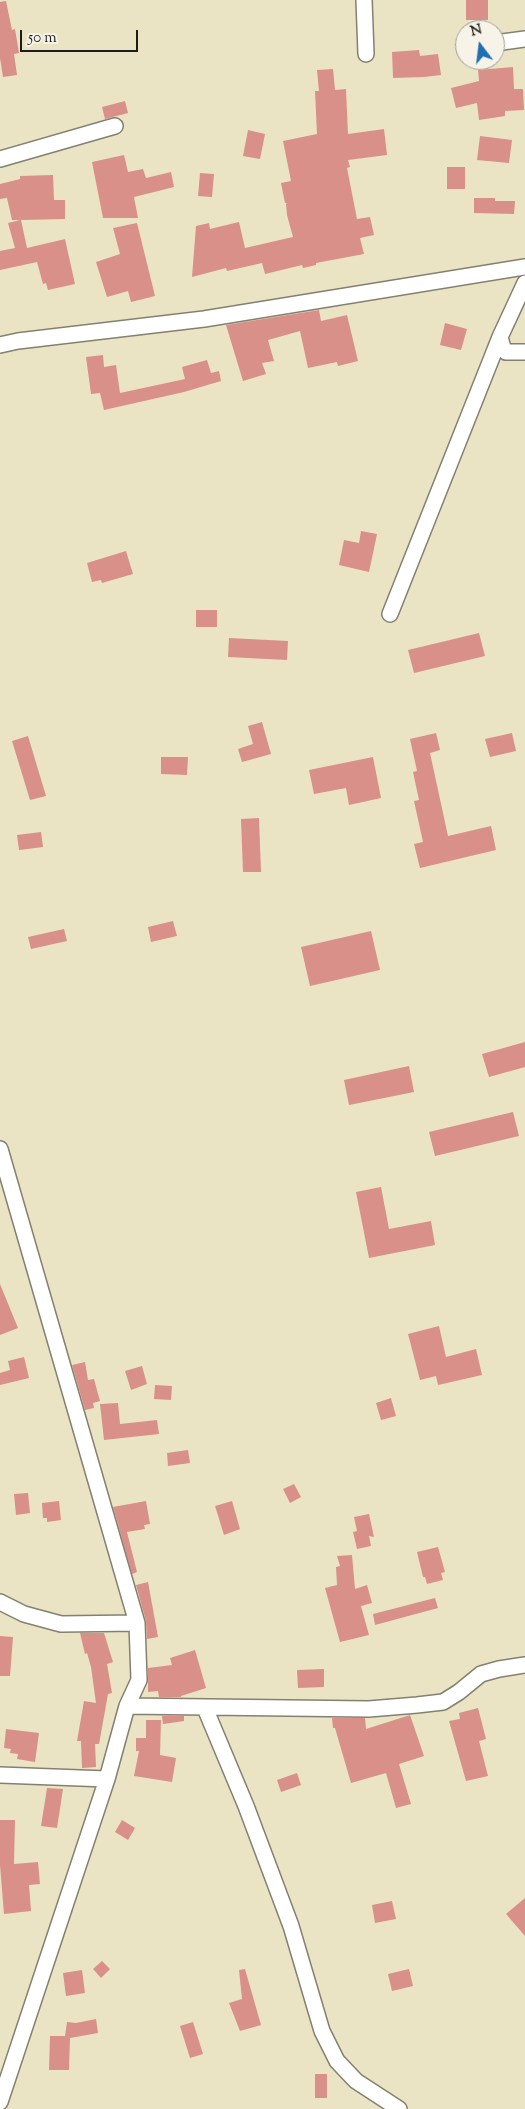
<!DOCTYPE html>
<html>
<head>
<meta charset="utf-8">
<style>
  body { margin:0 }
  #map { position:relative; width:525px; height:2109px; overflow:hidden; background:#eae4c5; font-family:"Sorts Mill Goudy",serif }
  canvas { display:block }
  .north { position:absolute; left:455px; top:20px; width:50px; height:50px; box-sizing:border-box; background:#f7f3e8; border:1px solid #9f9d96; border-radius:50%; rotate:345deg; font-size:14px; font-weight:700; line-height:20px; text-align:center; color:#1c1c1c }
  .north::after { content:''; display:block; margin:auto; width:18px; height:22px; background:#1f6fb2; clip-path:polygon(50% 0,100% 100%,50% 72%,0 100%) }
  .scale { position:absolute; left:20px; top:30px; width:118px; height:22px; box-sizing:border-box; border:2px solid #1c1c1c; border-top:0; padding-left:6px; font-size:15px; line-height:18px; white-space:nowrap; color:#1c1c1c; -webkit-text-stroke:4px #f7f3e8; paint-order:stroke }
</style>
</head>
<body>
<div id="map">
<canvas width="525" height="2109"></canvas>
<div class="north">N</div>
<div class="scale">50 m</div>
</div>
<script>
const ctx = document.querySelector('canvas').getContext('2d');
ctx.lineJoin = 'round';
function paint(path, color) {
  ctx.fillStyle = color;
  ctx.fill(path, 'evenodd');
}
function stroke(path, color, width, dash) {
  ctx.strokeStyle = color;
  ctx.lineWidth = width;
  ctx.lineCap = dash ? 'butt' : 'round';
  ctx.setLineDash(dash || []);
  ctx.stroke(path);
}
const building = new Path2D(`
  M 466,0 L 488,0 L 488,20 L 466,20 Z
  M 6,1 L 12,30 L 15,29 L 19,53 L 14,54 L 17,75 L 3,77 L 0,58 L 0,2 Z
  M 419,50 L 420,56 L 438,54 L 441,75 L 424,77 L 393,78 L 392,52 Z
  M 513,67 L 514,89 L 523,89 L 524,110 L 505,111 L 505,116 L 479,120 L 477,103 L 456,108 L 451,88 L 479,81 L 478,70 Z
  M 333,69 L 335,90 L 346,89 L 348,134 L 384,129 L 387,155 L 348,160 L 350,167 L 347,168 L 357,219 L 370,217 L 374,235 L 360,238 L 364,254 L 316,263 L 316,265 L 303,268 L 302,265 L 265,274 L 262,263 L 227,271 L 226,268 L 192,277 L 196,226 L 209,223 L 210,229 L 239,222 L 245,248 L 293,237 L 287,215 L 286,204 L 287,203 L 285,203 L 281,183 L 291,181 L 283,141 L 317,134 L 315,91 L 319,91 L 317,70 Z
  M 125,101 L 128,113 L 105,119 L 102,107 Z
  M 248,130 L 265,134 L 260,159 L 243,156 Z
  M 480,136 L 512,140 L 509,163 L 477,160 Z
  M 124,155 L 128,172 L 143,169 L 146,178 L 171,172 L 174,187 L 134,197 L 138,218 L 103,218 L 92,162 Z
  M 447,167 L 465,167 L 465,189 L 447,189 Z
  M 200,173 L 214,174 L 212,197 L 198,196 Z
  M 53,175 L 54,200 L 65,200 L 65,219 L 21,220 L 27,248 L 65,239 L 75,284 L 48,290 L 46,283 L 43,284 L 37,262 L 0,270 L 0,251 L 15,248 L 8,223 L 20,220 L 12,220 L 7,198 L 0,199 L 0,184 L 20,179 L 20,176 Z
  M 474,198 L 495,198 L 495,201 L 515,201 L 514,214 L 474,213 Z
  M 137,223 L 155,296 L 131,302 L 128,291 L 107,297 L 96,262 L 120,254 L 113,228 Z
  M 319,310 L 321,321 L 347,315 L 358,361 L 338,366 L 337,362 L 308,368 L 300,331 L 268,340 L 274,361 L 262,363 L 266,374 L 243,381 L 226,325 Z
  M 445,323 L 467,329 L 461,350 L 440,345 Z
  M 103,355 L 104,367 L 116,365 L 120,393 L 185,379 L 182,367 L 207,360 L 211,373 L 219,371 L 221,381 L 184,392 L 104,410 L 100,393 L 91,394 L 86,357 Z
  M 361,531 L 377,534 L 369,572 L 339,565 L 344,540 L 359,543 Z
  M 126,551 L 133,574 L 102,583 L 101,580 L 92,582 L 87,563 Z
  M 196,610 L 217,610 L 217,627 L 196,627 Z
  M 479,633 L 485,656 L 414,673 L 408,650 Z
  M 229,638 L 288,641 L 287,660 L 228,657 Z
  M 262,722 L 271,754 L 242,762 L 238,749 L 253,744 L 248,726 Z
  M 436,733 L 440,750 L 430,753 L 448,836 L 491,826 L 496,850 L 420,868 L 414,844 L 423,842 L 414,801 L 419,800 L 413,772 L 417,771 L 410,739 Z
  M 512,733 L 516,751 L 490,757 L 485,739 Z
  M 28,736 L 46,796 L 30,800 L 12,741 Z
  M 161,757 L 188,757 L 187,775 L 161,774 Z
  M 373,757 L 381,798 L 349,805 L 346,788 L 314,794 L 309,770 Z
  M 259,818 L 261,872 L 243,872 L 241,819 Z
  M 41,832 L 43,847 L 19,850 L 17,835 Z
  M 173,921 L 177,936 L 151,942 L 148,927 Z
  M 64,929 L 67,941 L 31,949 L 28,937 Z
  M 371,931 L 380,970 L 310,986 L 301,947 Z
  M 525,1042 L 525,1067 L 489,1077 L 482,1054 Z
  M 409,1066 L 414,1092 L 349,1105 L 344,1080 Z
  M 513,1112 L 519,1136 L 435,1156 L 429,1132 Z
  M 381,1187 L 389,1229 L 431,1221 L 435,1245 L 369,1258 L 356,1192 Z
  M 0,1284 L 18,1328 L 0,1335 Z
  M 439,1326 L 446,1357 L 476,1349 L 482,1375 L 438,1385 L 436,1376 L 420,1380 L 408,1334 Z
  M 24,1357 L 29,1378 L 0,1385 L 0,1373 L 10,1370 L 8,1361 Z
  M 85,1362 L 88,1380 L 94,1379 L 100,1401 L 93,1403 L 94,1408 L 85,1410 L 72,1365 Z
  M 142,1366 L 147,1384 L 131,1390 L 125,1371 Z
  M 155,1385 L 172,1386 L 171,1400 L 154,1399 Z
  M 391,1398 L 396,1416 L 381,1420 L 376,1403 Z
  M 118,1403 L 120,1424 L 157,1420 L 159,1434 L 104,1440 L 100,1404 Z
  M 188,1450 L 190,1463 L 168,1466 L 167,1453 Z
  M 294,1484 L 301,1497 L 290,1503 L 283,1489 Z
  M 28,1493 L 30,1513 L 16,1515 L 14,1494 Z
  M 59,1501 L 61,1520 L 47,1522 L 47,1518 L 43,1518 L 42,1503 Z
  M 146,1501 L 150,1524 L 144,1525 L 145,1529 L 127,1532 L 137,1572 L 132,1574 L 113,1507 Z
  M 232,1501 L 240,1529 L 224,1535 L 215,1506 Z
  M 369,1514 L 374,1537 L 369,1536 L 371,1546 L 357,1549 L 353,1532 L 357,1531 L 354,1517 Z
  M 438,1547 L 445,1572 L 441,1573 L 443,1580 L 427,1584 L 425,1577 L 423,1577 L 417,1552 Z
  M 352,1555 L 355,1589 L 367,1585 L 372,1603 L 361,1606 L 369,1635 L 340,1642 L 325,1588 L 337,1585 L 336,1567 L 340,1566 L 337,1556 Z
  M 148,1582 L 158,1637 L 147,1639 L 146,1621 L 136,1585 Z
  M 435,1598 L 438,1608 L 375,1625 L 373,1614 Z
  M 80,1633 L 104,1633 L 113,1662 L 107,1664 L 112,1693 L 108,1694 L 99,1744 L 95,1744 L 96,1767 L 82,1768 L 81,1741 L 77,1741 L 84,1701 L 96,1703 L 91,1667 L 87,1653 L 85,1654 Z
  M 0,1636 L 13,1637 L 10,1676 L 0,1676 Z
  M 195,1650 L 206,1688 L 181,1696 L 181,1697 L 159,1697 L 158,1691 L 148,1692 L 148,1668 L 172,1665 L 170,1658 Z
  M 324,1669 L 324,1687 L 298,1688 L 297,1670 Z
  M 478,1708 L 486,1739 L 479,1741 L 488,1776 L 466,1781 L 449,1721 L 460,1719 L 459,1713 Z
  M 410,1715 L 424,1756 L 399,1764 L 411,1804 L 396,1808 L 386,1773 L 351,1783 L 335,1728 L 333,1728 L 332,1718 L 365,1718 L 366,1729 Z
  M 162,1716 L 184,1716 L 184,1721 L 163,1724 Z
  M 146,1720 L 161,1720 L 160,1755 L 176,1758 L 172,1782 L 134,1776 L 139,1751 L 136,1751 L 136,1738 L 146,1738 Z
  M 6,1729 L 39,1733 L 35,1762 L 17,1759 L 18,1754 L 10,1753 L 11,1749 L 4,1748 Z
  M 297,1773 L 301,1785 L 281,1792 L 277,1780 Z
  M 47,1788 L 63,1789 L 57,1828 L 41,1826 Z
  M 0,1820 L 15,1820 L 14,1864 L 38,1862 L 40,1884 L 29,1885 L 31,1911 L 4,1914 L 0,1865 Z
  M 122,1820 L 135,1828 L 128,1840 L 115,1832 Z
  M 525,1898 L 525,1936 L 506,1914 Z
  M 392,1901 L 396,1919 L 375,1923 L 372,1905 Z
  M 102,1961 L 110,1969 L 101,1978 L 93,1969 Z
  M 245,1969 L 261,2025 L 240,2031 L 229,2003 L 242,1999 L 239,1970 Z
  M 409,1969 L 413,1986 L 392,1991 L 388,1974 Z
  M 82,1970 L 85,1993 L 66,1996 L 63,1973 Z
  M 96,2019 L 98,2033 L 70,2038 L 69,2070 L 49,2070 L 50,2036 L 65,2036 L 67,2022 L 76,2023 Z
  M 193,2022 L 203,2054 L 190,2058 L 180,2026 Z
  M 315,2074 L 327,2074 L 327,2098 L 315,2098 Z`);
const street = new Path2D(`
  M 364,0 L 366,54
  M 495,43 L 525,39
  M 0,159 L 115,126
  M 525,283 L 500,337 L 503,348 L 506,352 L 525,352
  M 0,345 L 18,341 L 204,319 L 525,267
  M 390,614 L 500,337
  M 0,1149 L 137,1623 L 139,1680 L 127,1706 L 107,1779 L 0,2102
  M 0,1602 L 24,1614 L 61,1624 L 137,1623
  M 127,1706 L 369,1709 L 417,1705 L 443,1702 L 459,1692 L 481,1674 L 499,1669 L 525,1665
  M 205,1708 L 246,1806 L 291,1926 L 322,2031 L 337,2061 L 356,2081 L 399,2109
  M 0,1775 L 107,1779`);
paint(building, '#d89089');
stroke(street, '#838070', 18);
stroke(street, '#fff', 15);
</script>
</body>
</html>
